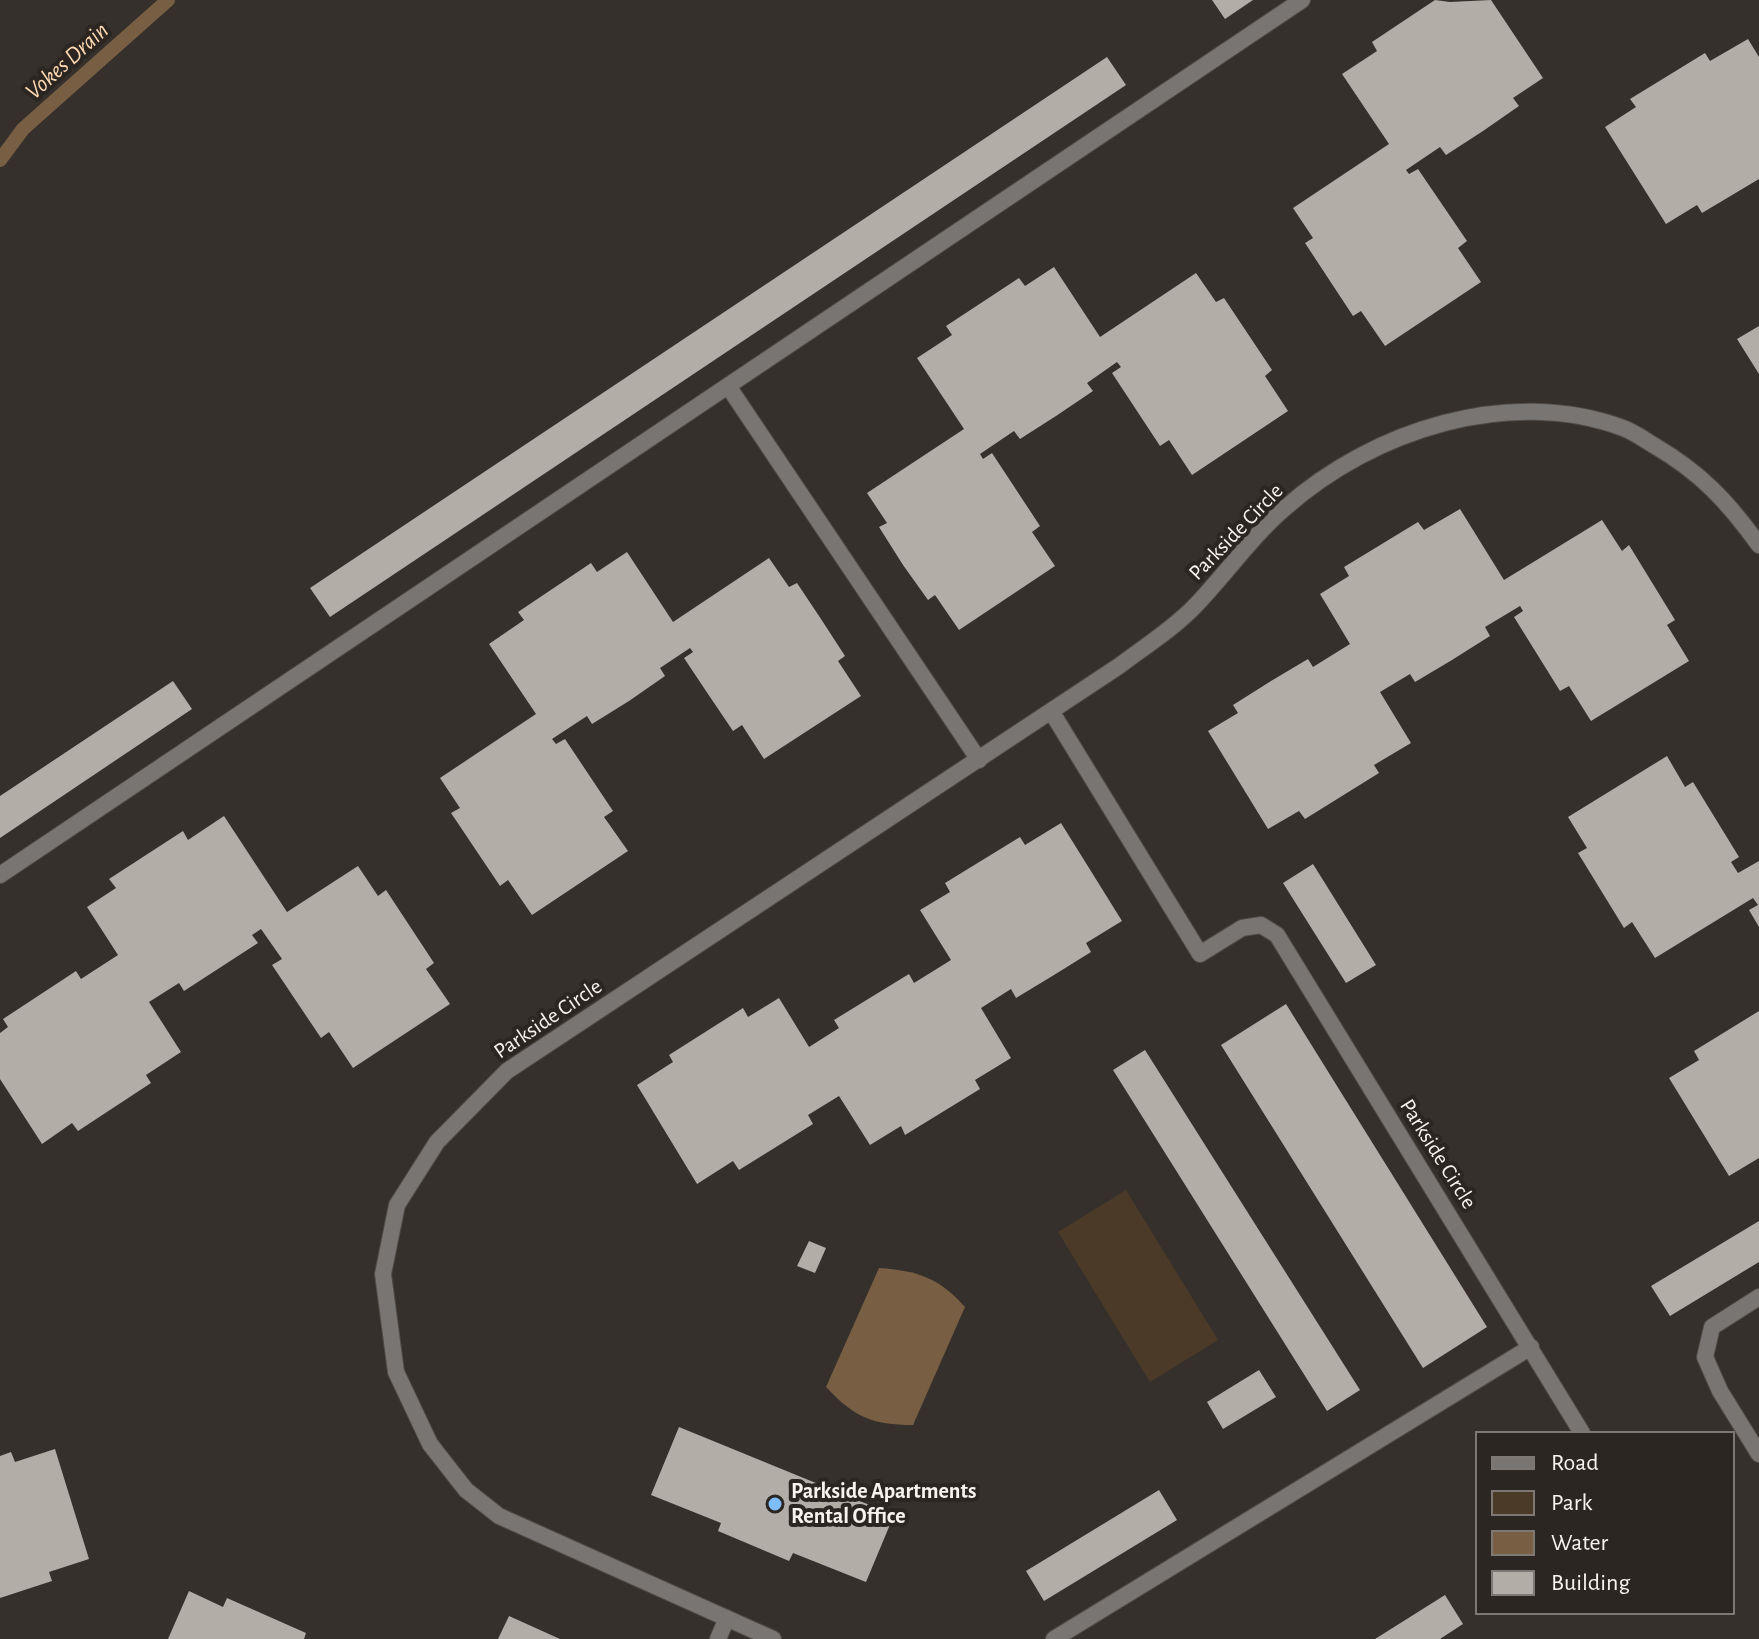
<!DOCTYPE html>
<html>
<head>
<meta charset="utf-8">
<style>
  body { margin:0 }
  #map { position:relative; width:1759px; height:1639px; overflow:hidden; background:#35302b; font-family:"Alegreya Sans",sans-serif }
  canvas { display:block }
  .legend { position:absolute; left:1475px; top:1431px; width:260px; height:184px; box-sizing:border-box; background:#2b2621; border:2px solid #7d7874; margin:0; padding:10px 14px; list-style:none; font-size:24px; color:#f7f4f0 }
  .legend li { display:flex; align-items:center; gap:16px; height:40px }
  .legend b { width:40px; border:2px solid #7d7874 }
</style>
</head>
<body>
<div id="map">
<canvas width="1759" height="1639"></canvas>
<ul class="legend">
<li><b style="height:10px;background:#787573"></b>Road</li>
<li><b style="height:22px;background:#4b3a27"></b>Park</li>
<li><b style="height:22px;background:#785e43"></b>Water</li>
<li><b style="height:22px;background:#b3ada7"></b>Building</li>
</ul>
</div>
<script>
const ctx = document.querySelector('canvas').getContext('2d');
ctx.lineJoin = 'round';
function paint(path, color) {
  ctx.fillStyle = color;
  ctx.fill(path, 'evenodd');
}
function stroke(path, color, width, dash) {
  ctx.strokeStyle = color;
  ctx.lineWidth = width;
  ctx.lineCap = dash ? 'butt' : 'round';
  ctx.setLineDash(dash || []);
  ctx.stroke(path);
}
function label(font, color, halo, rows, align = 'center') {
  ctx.font = font + ' "Alegreya Sans",sans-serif';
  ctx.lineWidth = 8;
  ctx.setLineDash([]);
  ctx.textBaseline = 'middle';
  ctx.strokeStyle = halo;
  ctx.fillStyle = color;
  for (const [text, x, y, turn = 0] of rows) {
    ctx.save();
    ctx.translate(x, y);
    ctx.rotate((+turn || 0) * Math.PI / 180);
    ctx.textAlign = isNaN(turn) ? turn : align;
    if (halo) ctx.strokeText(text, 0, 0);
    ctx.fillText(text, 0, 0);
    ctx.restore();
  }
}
const green = new Path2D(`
  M 1126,1190 L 1218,1340 L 1150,1382 L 1058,1232 Z`);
const water = new Path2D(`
  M 879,1268 C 918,1271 938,1277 965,1307 L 913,1425 C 872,1425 854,1417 826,1387 Z`);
const stream = new Path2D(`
  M 0,160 L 23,129 L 168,0`);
const building = new Path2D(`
  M 1212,0 L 1253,0 L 1225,19 Z
  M 1435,0 L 1450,2 L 1491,0 L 1543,78 L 1513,98 L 1519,106 L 1483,131 L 1446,155 L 1440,147 L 1406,170 L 1409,174 L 1418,169 L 1467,241 L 1458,248 L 1481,282 L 1385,346 L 1361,311 L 1353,316 L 1305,243 L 1313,238 L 1293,208 L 1389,144 L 1342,74 L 1377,51 L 1372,42 Z
  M 1748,39 L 1759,57 L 1759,179 L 1702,213 L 1697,205 L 1666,224 L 1605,127 L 1636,107 L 1630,99 L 1705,53 L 1710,61 Z
  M 1107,57 L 1126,85 L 330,617 L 310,588 Z
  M 1054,267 L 1100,337 L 1196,273 L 1216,302 L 1224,298 L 1272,370 L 1265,376 L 1288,411 L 1192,475 L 1169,440 L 1160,446 L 1112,373 L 1121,367 L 1117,362 L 1087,383 L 1093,391 L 1056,416 L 1020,439 L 1014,431 L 980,454 L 983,459 L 992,453 L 1040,526 L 1032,532 L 1055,566 L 959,630 L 935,595 L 928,600 L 903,565 L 879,527 L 887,523 L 867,493 L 964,429 L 917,358 L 952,335 L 946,326 L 1019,278 L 1025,286 Z
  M 1759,326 L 1759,374 L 1737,339 Z
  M 1460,509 L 1504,580 L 1602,520 L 1622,551 L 1629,545 L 1675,620 L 1667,625 L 1689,661 L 1591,721 L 1569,686 L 1560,691 L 1514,617 L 1523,611 L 1520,606 L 1485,627 L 1490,636 L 1452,660 L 1415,682 L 1410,674 L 1380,692 L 1411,743 L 1374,765 L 1379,773 L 1305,819 L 1299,811 L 1268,829 L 1208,731 L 1238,713 L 1233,705 L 1271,681 L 1308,659 L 1313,667 L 1350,644 L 1320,594 L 1349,576 L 1344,567 L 1418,522 L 1424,530 Z
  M 627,552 L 673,622 L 769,558 L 789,587 L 797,583 L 821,619 L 845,656 L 838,661 L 861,696 L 764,759 L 742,725 L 733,731 L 708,694 L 684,658 L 693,652 L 690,648 L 660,668 L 665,676 L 629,701 L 592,724 L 587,716 L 552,739 L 556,744 L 565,739 L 613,811 L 604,817 L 628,851 L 532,915 L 508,880 L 500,886 L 451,813 L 460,808 L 440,778 L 536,714 L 489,644 L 524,620 L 518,612 L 591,563 L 597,572 Z
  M 173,681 L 192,709 L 0,838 L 0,796 Z
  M 1667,756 L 1685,787 L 1693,782 L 1739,857 L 1731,862 L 1738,873 L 1759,861 L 1759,927 L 1749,910 L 1758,905 L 1753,898 L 1655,958 L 1632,922 L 1624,928 L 1578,853 L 1587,848 L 1568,817 Z
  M 224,816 L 287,912 L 358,866 L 378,896 L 386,890 L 434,963 L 426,969 L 450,1004 L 353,1068 L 329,1032 L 321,1038 L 272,965 L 282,959 L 261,929 L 252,935 L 258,943 L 184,991 L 179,983 L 149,1002 L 181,1052 L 146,1075 L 151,1083 L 78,1131 L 72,1123 L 42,1144 L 0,1079 L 0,1033 L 8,1027 L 3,1019 L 76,971 L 81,979 L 118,955 L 87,907 L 116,888 L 109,879 L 183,831 L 188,840 Z
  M 1061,823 L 1122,921 L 1086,943 L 1091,952 L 1054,975 L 1016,998 L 1011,989 L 981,1008 L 1011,1058 L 975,1080 L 980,1089 L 905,1135 L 901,1126 L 870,1145 L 839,1096 L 808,1115 L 813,1124 L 739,1170 L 733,1161 L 697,1184 L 637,1085 L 673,1062 L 669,1055 L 743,1008 L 748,1017 L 779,998 L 809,1047 L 839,1028 L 834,1020 L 873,996 L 909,974 L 914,983 L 951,960 L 920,910 L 950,892 L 945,883 L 1020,837 L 1025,845 Z
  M 1313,864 L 1376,965 L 1346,983 L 1283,883 Z
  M 1286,1004 L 1487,1327 L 1423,1368 L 1221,1045 Z
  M 1759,1011 L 1759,1158 L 1729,1176 L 1669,1078 L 1699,1060 L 1694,1051 Z
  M 1145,1050 L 1360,1390 L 1327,1411 L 1113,1070 Z
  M 1759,1221 L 1759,1262 L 1670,1316 L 1651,1286 Z
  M 809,1241 L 826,1248 L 815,1273 L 797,1266 Z
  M 1259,1370 L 1276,1397 L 1223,1429 L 1207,1402 Z
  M 679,1427 L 894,1515 L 866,1582 L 793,1553 L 789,1561 L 718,1531 L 721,1523 L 651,1495 Z
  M 55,1449 L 89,1559 L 49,1572 L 52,1581 L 0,1598 L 0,1456 L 11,1452 L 15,1462 Z
  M 1159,1490 L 1177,1520 L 1044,1601 L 1026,1571 Z
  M 189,1591 L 223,1607 L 227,1598 L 306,1633 L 304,1639 L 168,1639 Z
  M 1445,1595 L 1463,1624 L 1440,1639 L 1375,1639 Z
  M 509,1616 L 560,1639 L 498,1639 Z`);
const minor = new Path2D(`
  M 728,386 L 979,760
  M 1051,711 L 1200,954 L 1242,928 L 1261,925 L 1277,935 L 1582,1433
  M 0,875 L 1302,0
  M 1759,1297 L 1712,1327 L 1705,1357 L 1720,1391 L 1759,1454
  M 718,1639 L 727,1618
  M 773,1639 L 499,1516 L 466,1490 L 430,1444 L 396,1372 L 383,1274 L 397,1205 L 437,1142 L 507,1071 L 1119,666 C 1144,647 1173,629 1195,606 C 1225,575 1252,536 1285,508 C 1373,430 1509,386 1623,428 C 1634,432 1645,440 1655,446 C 1701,473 1728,502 1759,545
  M 1054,1639 L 1531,1347`);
const markers = [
  [775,1504,8,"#7ebdf9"]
];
const streetNames = [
  ["Parkside Circle",1236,532,-46],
  ["Parkside Circle",548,1019,-34],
  ["Parkside Circle",1438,1154,58]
];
const poiNames = [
  ["Parkside Apartments",791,1491],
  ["Rental Office",791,1516]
];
const waterNames = [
  ["Vokes Drain",67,61,-42]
];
paint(green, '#4b3a27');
paint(water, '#785e43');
stroke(stream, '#785e43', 14);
paint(building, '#b3ada7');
stroke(minor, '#504b47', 18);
stroke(minor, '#787573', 16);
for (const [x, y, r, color] of markers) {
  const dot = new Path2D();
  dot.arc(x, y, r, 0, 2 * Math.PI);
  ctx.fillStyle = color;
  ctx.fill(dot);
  stroke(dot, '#2b2621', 3);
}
label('22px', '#f7f4f0', '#2b2621', streetNames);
label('bold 22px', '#f7f4f0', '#2b2621', poiNames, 'left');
label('italic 24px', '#ffd9b2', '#2b2621', waterNames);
</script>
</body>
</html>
